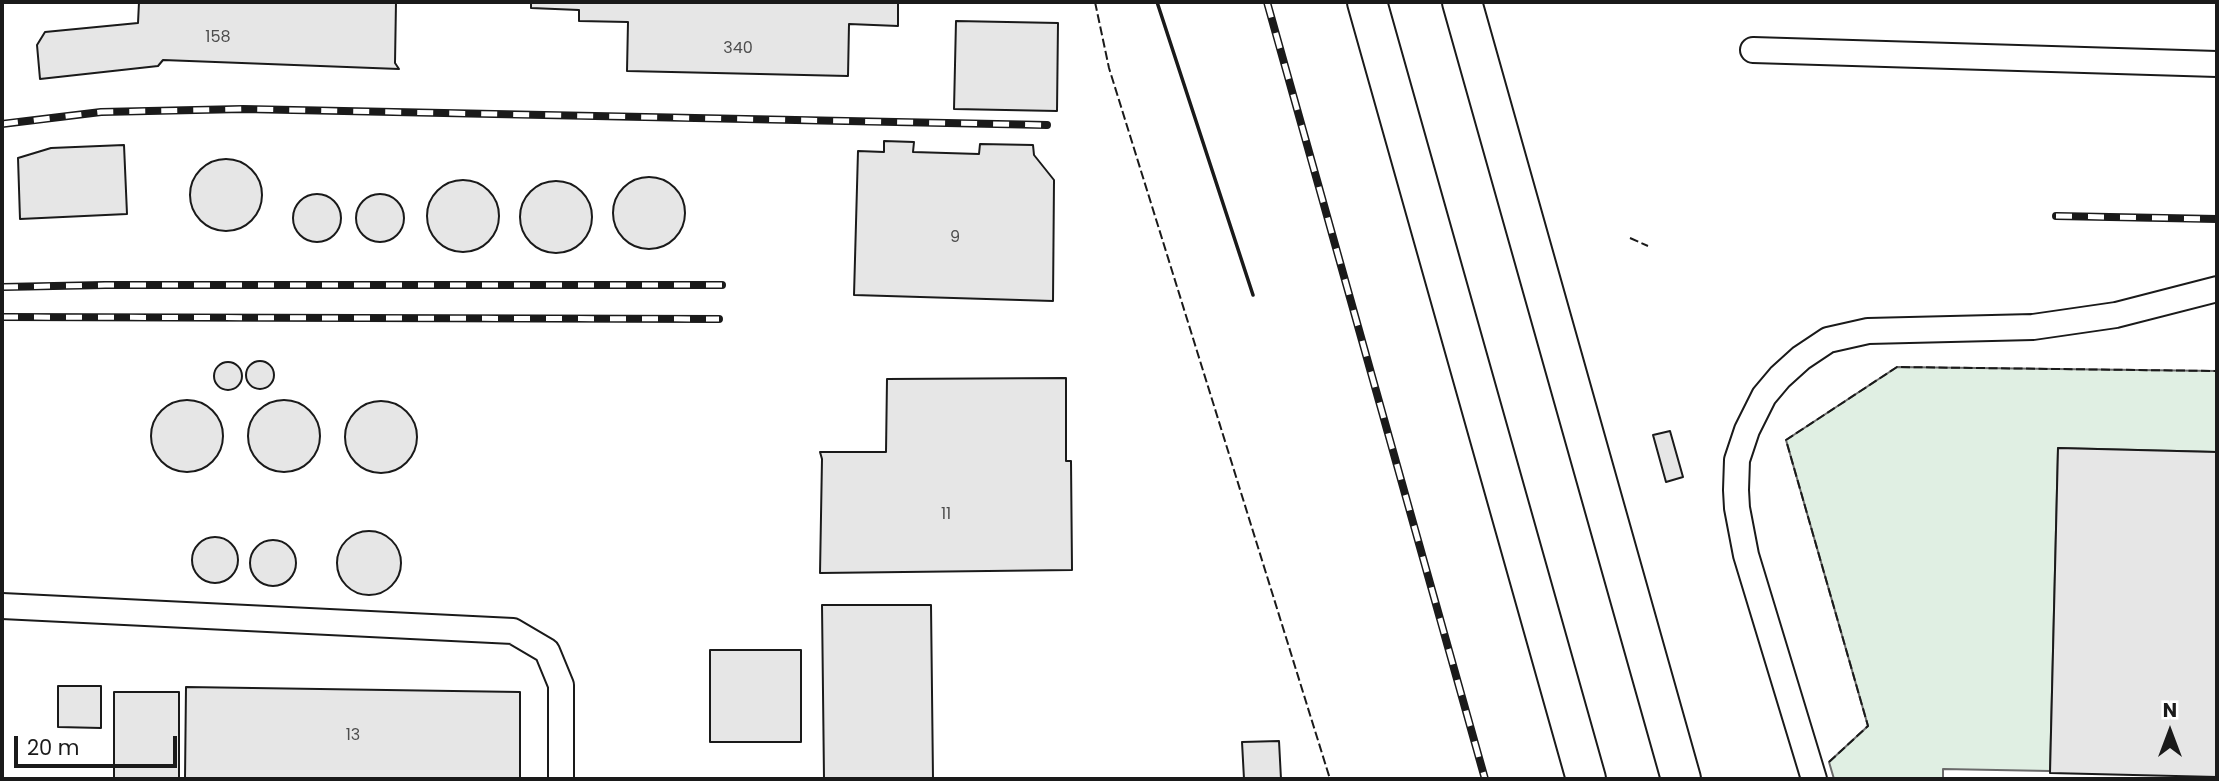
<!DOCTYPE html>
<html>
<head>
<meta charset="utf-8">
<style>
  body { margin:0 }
  #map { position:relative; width:2219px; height:781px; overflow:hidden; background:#fff; font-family:Poppins,sans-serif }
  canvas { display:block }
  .frame { position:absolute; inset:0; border:4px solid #1a1a1a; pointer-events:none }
  .north { position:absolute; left:2135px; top:697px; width:70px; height:70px; -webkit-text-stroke:5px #fff; paint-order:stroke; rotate:0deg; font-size:19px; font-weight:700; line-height:28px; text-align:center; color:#1a1a1a }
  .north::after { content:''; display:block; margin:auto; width:24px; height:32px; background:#1a1a1a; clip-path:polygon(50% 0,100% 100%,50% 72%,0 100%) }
  .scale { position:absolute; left:14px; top:736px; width:163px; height:32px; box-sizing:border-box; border:4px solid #1a1a1a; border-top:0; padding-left:9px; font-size:21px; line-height:24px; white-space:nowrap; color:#1a1a1a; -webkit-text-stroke:5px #fff; paint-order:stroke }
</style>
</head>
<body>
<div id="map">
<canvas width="2219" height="781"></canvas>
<div class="frame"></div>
<div class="north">N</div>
<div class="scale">20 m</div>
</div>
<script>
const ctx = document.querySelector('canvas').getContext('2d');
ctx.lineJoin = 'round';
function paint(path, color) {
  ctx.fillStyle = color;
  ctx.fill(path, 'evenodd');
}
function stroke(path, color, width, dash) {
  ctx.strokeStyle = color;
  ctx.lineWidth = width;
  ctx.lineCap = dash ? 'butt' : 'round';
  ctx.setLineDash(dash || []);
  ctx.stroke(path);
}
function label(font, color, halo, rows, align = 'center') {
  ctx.font = font + ' Poppins,sans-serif';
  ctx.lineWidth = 5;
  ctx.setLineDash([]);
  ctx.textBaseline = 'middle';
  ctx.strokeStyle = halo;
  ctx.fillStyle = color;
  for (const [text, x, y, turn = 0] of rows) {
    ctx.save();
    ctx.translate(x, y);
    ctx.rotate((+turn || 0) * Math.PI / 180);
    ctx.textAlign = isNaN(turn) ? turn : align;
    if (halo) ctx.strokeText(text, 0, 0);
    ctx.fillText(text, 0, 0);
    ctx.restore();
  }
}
const green = new Path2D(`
  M 1897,367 L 2217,371 L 2217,452 L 2058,448 L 2050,771 L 1943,769 L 1943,779 L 1834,779 L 1829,762 L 1868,726 L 1786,440 Z`);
const building = new Path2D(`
  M 139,2 L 396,2 L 395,63 L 399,69 L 163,60 L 158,66 L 40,79 L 37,45 L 45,32 L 138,23 Z
  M 531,2 L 898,2 L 898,26 L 849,24 L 848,76 L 627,71 L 628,22 L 579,21 L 579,10 L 531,8 Z
  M 956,21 L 1058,23 L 1057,111 L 954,109 Z
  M 884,141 L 914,142 L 913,152 L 979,154 L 980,144 L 1033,145 L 1034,155 L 1054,180 L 1053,301 L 854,295 L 858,151 L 884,152 Z
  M 124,145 L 127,214 L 20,219 L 18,158 L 51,148 Z
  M190 195a36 36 0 1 1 72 0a36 36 0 1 1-72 0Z
  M613 213a36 36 0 1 1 72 0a36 36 0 1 1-72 0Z
  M427 216a36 36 0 1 1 72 0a36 36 0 1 1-72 0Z
  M520 217a36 36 0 1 1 72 0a36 36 0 1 1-72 0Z
  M293 218a24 24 0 1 1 48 0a24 24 0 1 1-48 0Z
  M356 218a24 24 0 1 1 48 0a24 24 0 1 1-48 0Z
  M246 375a14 14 0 1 1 28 0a14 14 0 1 1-28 0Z
  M214 376a14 14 0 1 1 28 0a14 14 0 1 1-28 0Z
  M 1066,378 L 1066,461 L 1071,461 L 1072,570 L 820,573 L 822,459 L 820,452 L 886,452 L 887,379 Z
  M248 436a36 36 0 1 1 72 0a36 36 0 1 1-72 0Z
  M151 436a36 36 0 1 1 72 0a36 36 0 1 1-72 0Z
  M345 437a36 36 0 1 1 72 0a36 36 0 1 1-72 0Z
  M 1670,431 L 1683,477 L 1666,482 L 1653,435 Z
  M 2058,448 L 2217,452 L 2217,777 L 2050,773 Z
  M337 563a32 32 0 1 1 64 0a32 32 0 1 1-64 0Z
  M192 560a23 23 0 1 1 46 0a23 23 0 1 1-46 0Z
  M250 563a23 23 0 1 1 46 0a23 23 0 1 1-46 0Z
  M 822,605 L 931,605 L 933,779 L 824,779 Z
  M 710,650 L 801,650 L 801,742 L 710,742 Z
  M 58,686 L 101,686 L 101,728 L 58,727 Z
  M 186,687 L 520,692 L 520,779 L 185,779 Z
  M 114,692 L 179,692 L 179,779 L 114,779 Z
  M 1279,741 L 1281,779 L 1244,779 L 1242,742 Z`);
const lane = new Path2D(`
  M 1753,50 L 2217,64
  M 2,606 L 513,631 L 547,651 L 561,685 L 561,779
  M 1814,779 L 1746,555 L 1737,508 L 1736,490 L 1737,460 L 1747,430 L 1764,396 L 1780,377 L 1801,358 L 1828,340 L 1868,331 L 2033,327 L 2116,315 L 2217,289`);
const primary = new Path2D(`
  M 1367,2 L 1586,779
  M 1462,2 L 1681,779`);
const rail = new Path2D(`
  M 1267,2 L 1485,779
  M 2,124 L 101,112 L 243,109 L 1047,125
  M 2056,216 L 2217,219
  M 2,287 L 105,285 L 722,285
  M 2,317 L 719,319`);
const fence = new Path2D(`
  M 1095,2 L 1109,68 L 1330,779
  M 1630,238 L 1648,246
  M 1829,762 L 1868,726 L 1786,440 L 1897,367 L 2217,371`);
const wall = new Path2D(`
  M 1157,2 L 1253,295`);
const numberNames = [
  ["158",218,38],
  ["340",738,49],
  ["9",955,238],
  ["11",946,515],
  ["13",353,736]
];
paint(green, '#e0efe3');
stroke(green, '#6a6a6a', 2);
paint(building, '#e6e6e6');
stroke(building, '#1a1a1a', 2);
stroke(lane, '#1a1a1a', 28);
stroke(primary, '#1a1a1a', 42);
stroke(lane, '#fff', 24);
stroke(primary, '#fff', 38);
stroke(rail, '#1a1a1a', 8);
stroke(rail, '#fff', 5, [16]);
stroke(fence, '#1a1a1a', 2, [9, 3.5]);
stroke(wall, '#1a1a1a', 3.5);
label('16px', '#4d4d4d', null, numberNames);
</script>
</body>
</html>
